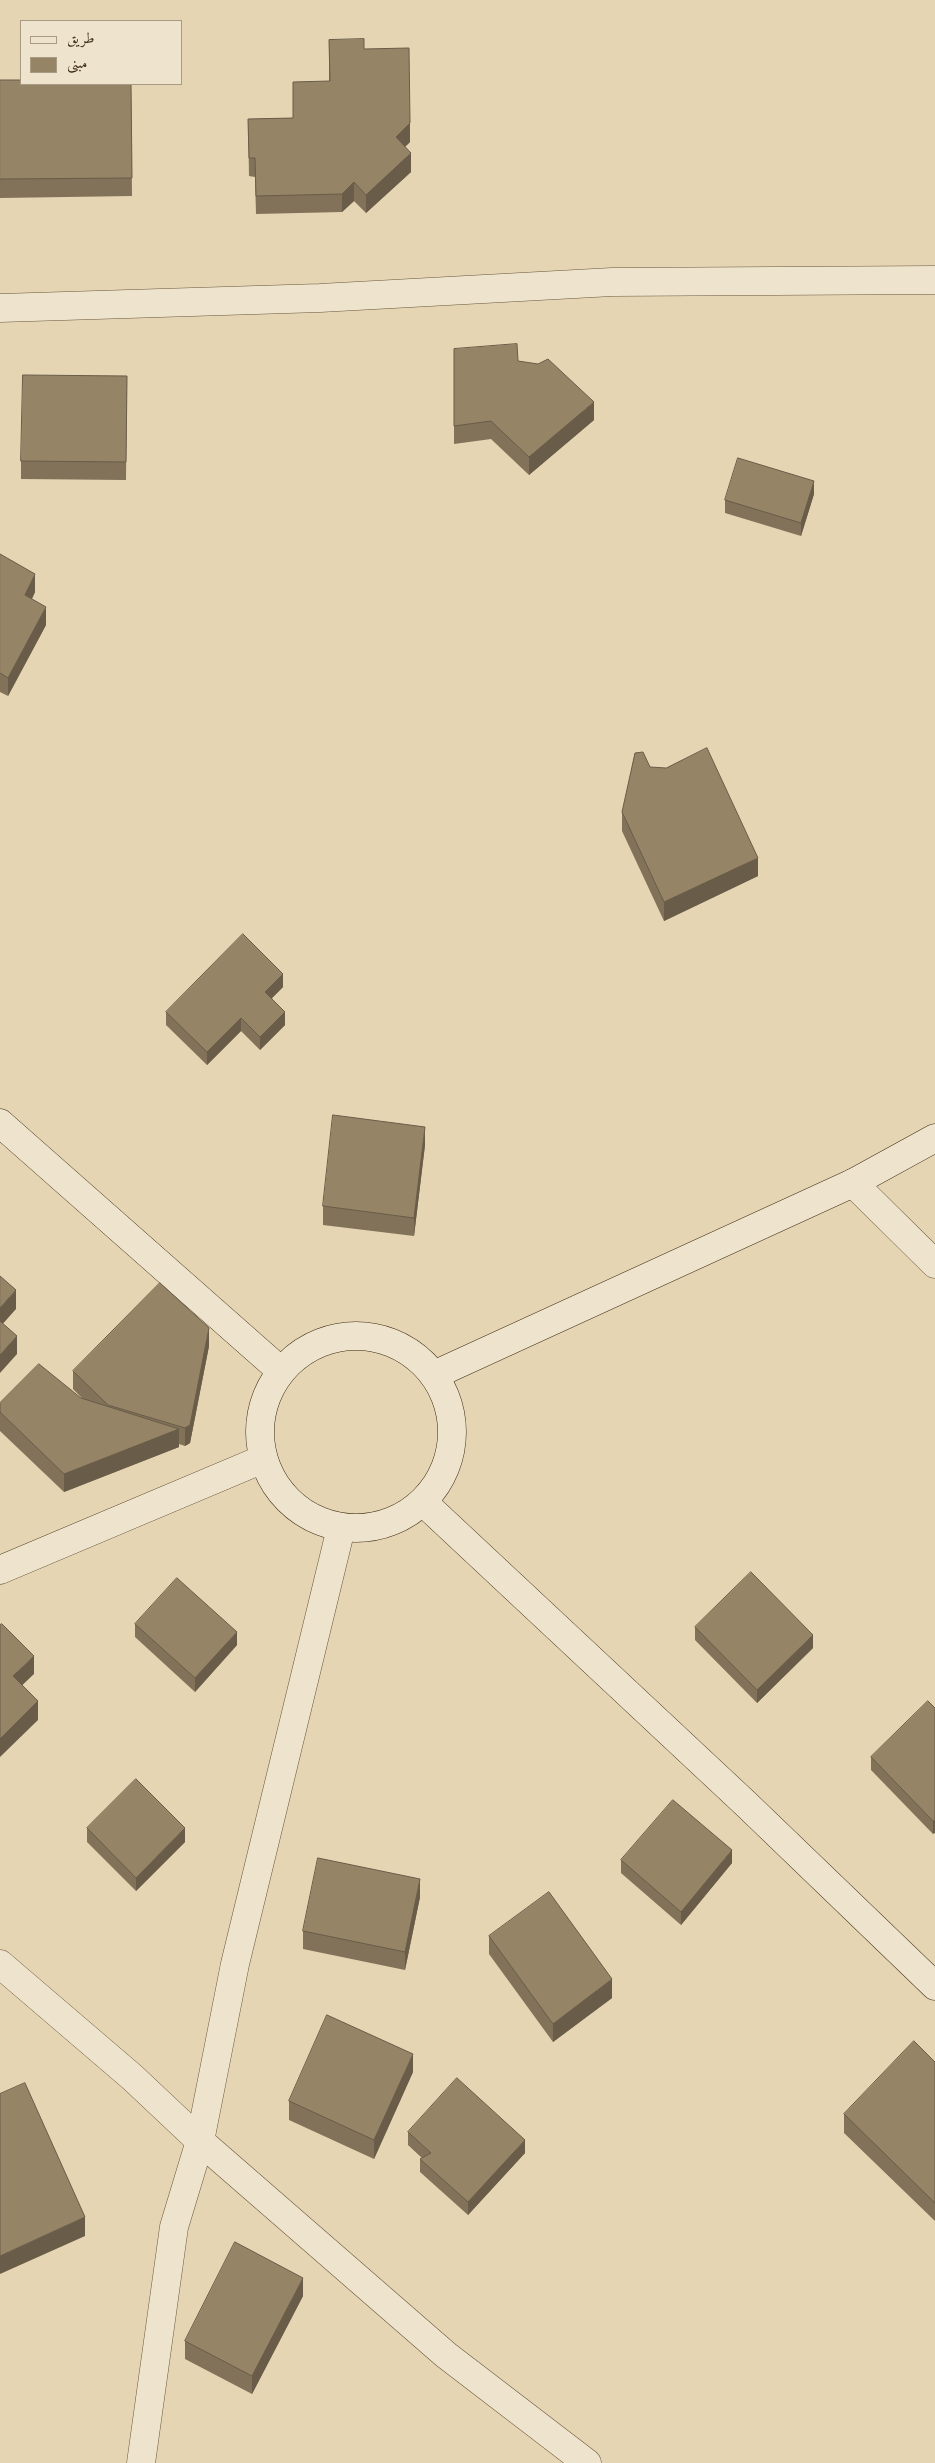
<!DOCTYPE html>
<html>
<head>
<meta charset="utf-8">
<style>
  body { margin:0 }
  #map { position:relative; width:935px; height:2463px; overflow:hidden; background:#e5d5b3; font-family:"IM FELL Double Pica",Amiri,serif }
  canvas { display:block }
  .legend { position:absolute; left:20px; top:20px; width:162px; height:65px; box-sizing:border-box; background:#eee4ce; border:1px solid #a89b84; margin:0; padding:6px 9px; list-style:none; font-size:15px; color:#402d15 }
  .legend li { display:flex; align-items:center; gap:10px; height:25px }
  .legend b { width:25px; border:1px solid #a89b84 }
</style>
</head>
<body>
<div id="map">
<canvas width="935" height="2463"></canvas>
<ul class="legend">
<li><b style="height:6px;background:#eee4ce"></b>طريق</li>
<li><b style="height:14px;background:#968467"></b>مبنى</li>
</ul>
</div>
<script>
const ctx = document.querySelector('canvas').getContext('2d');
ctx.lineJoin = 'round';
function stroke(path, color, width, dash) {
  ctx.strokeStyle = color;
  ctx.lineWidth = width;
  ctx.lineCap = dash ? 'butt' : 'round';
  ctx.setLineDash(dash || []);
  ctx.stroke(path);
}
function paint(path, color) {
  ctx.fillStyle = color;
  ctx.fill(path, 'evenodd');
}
const street = new Path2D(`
  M 0,308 L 320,298 L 612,282 L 935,280
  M 853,1183 L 935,1264
  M 0,1964 L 132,2077 L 200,2141 L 446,2355 L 587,2463
  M 141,2463 L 174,2227 L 200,2141 L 235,1964 L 341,1528`);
const secondary = new Path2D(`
  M 0,1123 L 281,1371
  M260 1432a96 96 0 1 1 192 0a96 96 0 1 1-192 0Z
  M 434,1375 L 853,1183 L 935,1138
  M 423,1502 L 746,1804 L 935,1986
  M 0,1570 L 263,1459`);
const wall = new Path2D(`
  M 329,40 L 364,49 L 410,142 L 405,147 L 411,172 L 366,213 L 354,201 L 342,212 L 256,214 L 255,177 L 249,176 L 248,119 L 293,118 L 329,81 Z
  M 0,80 L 131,84 L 132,196 L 0,198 Z
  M 454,349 L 518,361 L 594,420 L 529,475 L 491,439 L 454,444 Z
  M 127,376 L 126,480 L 21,479 L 21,461 Z
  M 814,494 L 801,536 L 725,513 L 725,500 Z
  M 0,554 L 35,592 L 32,599 L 46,625 L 8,696 L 0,692 Z
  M 650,767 L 758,876 L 664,921 L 622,831 L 622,812 Z
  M 283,987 L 272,998 L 285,1025 L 260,1050 L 241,1031 L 207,1065 L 166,1025 L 166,1012 Z
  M 425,1145 L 414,1236 L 323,1225 L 323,1206 Z
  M 209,1346 L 190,1443 L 185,1446 L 179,1444 L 179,1447 L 64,1492 L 0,1431 L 0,1403 L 81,1398 L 83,1399 L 73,1389 L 73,1371 Z
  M 135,1624 L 237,1645 L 195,1692 L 135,1637 Z
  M 695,1627 L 813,1648 L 757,1703 L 695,1640 Z
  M 935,1708 L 933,1834 L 871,1770 L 871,1757 Z
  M 87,1828 L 185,1842 L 136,1891 L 87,1842 Z
  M 621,1860 L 732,1863 L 681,1925 L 621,1873 Z
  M 420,1897 L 405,1970 L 303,1949 L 303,1931 Z
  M 489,1936 L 612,1998 L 553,2042 L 489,1954 Z
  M 935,2062 L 935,2221 L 844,2133 L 844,2114 Z
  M 413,2072 L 374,2159 L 289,2120 L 289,2101 Z
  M 408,2132 L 525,2153 L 468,2215 L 420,2172 L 420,2159 L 422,2158 L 408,2145 Z
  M 303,2296 L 252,2394 L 185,2359 L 185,2341 Z`);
const shadedWall = new Path2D(`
  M 410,123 L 410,142 L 396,155 L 396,137 Z
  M 411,153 L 411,172 L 366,213 L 366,195 Z
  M 354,182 L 354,201 L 342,212 L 342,194 Z
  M 594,402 L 594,420 L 529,475 L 529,457 Z
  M 814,481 L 814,494 L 801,536 L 801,523 Z
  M 35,574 L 35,592 L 25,613 L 25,595 Z
  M 46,607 L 46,625 L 8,696 L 8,678 Z
  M 758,858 L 758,876 L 664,921 L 664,902 Z
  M 283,974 L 283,987 L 265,1005 L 265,992 Z
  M 285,1012 L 285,1025 L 260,1050 L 260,1037 Z
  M 241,1018 L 241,1031 L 207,1065 L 207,1052 Z
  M 425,1127 L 425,1145 L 414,1236 L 414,1218 Z
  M 16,1290 L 16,1309 L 0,1327 L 0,1308 Z
  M 209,1328 L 209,1346 L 190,1443 L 185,1446 L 185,1428 Z
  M 17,1336 L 17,1354 L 0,1373 L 0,1355 Z
  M 179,1429 L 179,1447 L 64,1492 L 64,1474 Z
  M 237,1632 L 237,1645 L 195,1692 L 195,1678 Z
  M 813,1635 L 813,1648 L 757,1703 L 757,1690 Z
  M 34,1656 L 34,1674 L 13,1694 L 13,1676 Z
  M 38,1701 L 38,1720 L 0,1757 L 0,1739 Z
  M 935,1820 L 935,1833 L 933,1834 L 933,1821 Z
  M 185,1828 L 185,1842 L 136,1891 L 136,1878 Z
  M 732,1850 L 732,1863 L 681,1925 L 681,1912 Z
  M 420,1879 L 420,1897 L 405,1970 L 405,1952 Z
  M 612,1979 L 612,1998 L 553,2042 L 553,2024 Z
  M 413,2054 L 413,2072 L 374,2159 L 374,2140 Z
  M 525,2140 L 525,2153 L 468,2215 L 468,2202 Z
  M 85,2217 L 85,2236 L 0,2274 L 0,2256 Z
  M 303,2278 L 303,2296 L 252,2394 L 252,2376 Z`);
const building = new Path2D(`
  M 364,39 L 364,49 L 409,48 L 410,123 L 396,137 L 411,153 L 366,195 L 354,182 L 342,194 L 256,196 L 255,158 L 249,158 L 248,119 L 293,118 L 293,82 L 330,81 L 329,40 Z
  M 0,80 L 21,80 L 21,84 L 131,84 L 132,178 L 0,179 Z
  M 517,344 L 518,361 L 538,364 L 548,359 L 594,402 L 529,457 L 491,421 L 454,426 L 454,349 Z
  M 23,375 L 127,376 L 126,462 L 21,461 Z
  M 738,458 L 814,481 L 801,523 L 725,500 Z
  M 0,554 L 35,574 L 25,595 L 46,607 L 8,678 L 0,673 Z
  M 707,748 L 758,858 L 664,902 L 622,812 L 635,753 L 643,752 L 650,767 L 666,768 Z
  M 243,934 L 283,974 L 265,992 L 285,1012 L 260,1037 L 241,1018 L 207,1052 L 166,1012 Z
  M 333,1115 L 425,1127 L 414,1218 L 323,1206 Z
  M 0,1276 L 16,1290 L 0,1308 Z
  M 160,1283 L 209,1328 L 190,1425 L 185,1428 L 108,1405 L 73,1371 Z
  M 0,1321 L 17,1336 L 0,1355 Z
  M 39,1364 L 81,1398 L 179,1429 L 64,1474 L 0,1412 L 0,1403 Z
  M 751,1572 L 813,1635 L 757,1690 L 695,1627 Z
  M 177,1578 L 237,1632 L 195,1678 L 135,1624 Z
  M 2,1624 L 34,1656 L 13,1676 L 38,1701 L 0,1739 L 0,1625 Z
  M 928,1701 L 935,1708 L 935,1820 L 933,1821 L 871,1757 Z
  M 136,1779 L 185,1828 L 136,1878 L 87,1828 Z
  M 673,1800 L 732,1850 L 681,1912 L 621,1860 Z
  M 318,1858 L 420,1879 L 405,1952 L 303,1931 Z
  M 549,1892 L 612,1979 L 553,2024 L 489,1936 Z
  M 327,2015 L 413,2054 L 374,2140 L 289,2101 Z
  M 914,2041 L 935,2062 L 935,2203 L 844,2114 Z
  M 457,2078 L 525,2140 L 468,2202 L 420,2159 L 431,2153 L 408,2132 Z
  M 25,2083 L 85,2217 L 0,2256 L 0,2094 Z
  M 235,2242 L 303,2278 L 252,2376 L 185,2341 Z`);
stroke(street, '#69573c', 29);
stroke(secondary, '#402d15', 29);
stroke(street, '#eee4ce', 28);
stroke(secondary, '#eee4ce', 28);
paint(wall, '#817259');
paint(shadedWall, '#695c48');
paint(building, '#968467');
stroke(building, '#695c48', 1);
</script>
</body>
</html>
